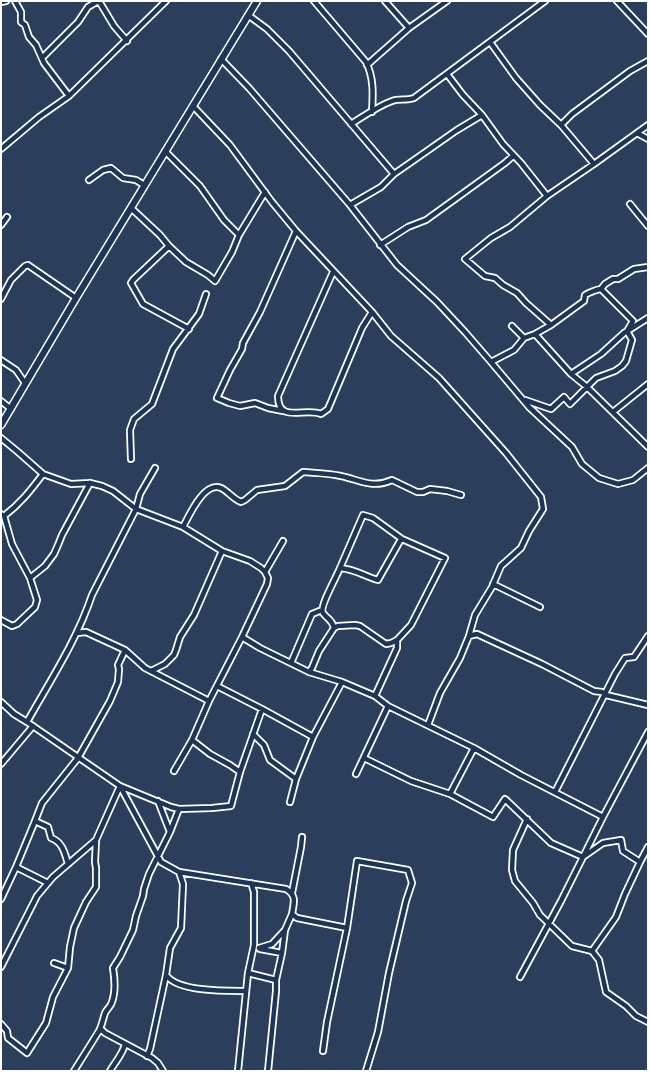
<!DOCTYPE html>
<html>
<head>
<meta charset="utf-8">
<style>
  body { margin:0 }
  #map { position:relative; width:649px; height:1072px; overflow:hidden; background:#2b3e5b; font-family:"Architects Daughter",sans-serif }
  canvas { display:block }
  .frame { position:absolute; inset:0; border:2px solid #fff; pointer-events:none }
</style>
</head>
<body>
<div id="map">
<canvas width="649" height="1072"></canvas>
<div class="frame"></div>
</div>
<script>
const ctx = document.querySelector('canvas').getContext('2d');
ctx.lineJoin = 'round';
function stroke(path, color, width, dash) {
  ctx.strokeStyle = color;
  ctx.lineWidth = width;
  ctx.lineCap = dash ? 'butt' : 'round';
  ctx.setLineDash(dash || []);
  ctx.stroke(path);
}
const minor = new Path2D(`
  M 15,1 L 21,12 L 21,22 L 25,25 L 29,37 L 36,45 L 44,63 L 69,96
  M 99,1 L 114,26 L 127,41
  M 314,1 L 366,62 C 374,78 373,94 372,112
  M 385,1 L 409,28
  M 617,1 L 648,34
  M 1,2 L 6,1
  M 248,15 L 267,29 L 289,51 L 394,174
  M 490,42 L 516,78 L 540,105 L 561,125 L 594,164
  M 42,58 L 78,22 L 88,7 L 98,1
  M 221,59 L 249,88 L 350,205 L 397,265 L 437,302 L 465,332 L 491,362
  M 367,65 L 409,28 L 447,1
  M 447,74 L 463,95 L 482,115 L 503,144 L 521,163 L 547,196
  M 193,106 L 230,145 L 272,202 L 296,231 L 372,312 L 391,336 L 439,378 L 506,453 L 541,497 L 543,509 L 529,531 L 521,548 L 501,566 L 492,587 L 475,615 L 469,636 L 460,658 L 440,693 L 428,725
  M 351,124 C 364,116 378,106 392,101 C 399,98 406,101 414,98 L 545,1
  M 561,125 L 572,114 L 630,71 L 648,61
  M 637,133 L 648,139
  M 1,149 L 39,117 L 69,96 L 166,1
  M 165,151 L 200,186 L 224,220 L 239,235
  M 89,180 L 103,170 L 111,168 L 123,178 L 136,180 L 144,185
  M 630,204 L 648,226
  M 350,205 L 381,187 L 394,174 L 407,165 L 457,130 L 482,115
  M 131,208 L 160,235 L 169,246 L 186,262 L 208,275 L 215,281 L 232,252 L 239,235 L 265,192
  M 1,225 L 7,217
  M 380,245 L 408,227 L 426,220 L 505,163 L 513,156
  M 169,246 L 133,280 L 131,283 L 143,304 L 189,329
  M 333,272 L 278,396 C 278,424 305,407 321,414 L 328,409 L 362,328 L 372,312
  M 601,289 C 598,289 588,293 585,295 L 584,301 L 551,325 L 526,303 L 517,293 L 503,285 L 495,278 L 485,276 L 465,259 L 491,238 L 510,227 L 547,196 L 594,164 L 648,125
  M 1,299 L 11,280 L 25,266 L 28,265 L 76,298
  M 512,326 L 524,338 L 535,334 L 571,374 L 587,387 L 648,447
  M 627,331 L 633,321 L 601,289 L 605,284 L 613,279 L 618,279 L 634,269 L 648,267
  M 535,334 L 551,325
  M 524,338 L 514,350 L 491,362 L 529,407 L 572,447 L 582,464 L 599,478 L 618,484 L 633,480 L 648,468
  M 1,360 L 16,370 L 25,383
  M 571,374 L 601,354 L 624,333 L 648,318
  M 525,400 L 551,409 L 564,397 L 570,404 L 596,378 L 615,371 L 622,366 L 626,361 L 632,340 L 627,331
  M 1,401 L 11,409
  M 283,411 L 268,408 L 255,403 L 240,406 L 229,403 L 217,398 L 230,370 L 242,349 L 243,343 L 260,312 L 296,231
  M 613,412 L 648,384
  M 1,438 L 18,452 L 43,474 L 71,484 L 90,483 L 102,486 L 113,491 L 136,509 L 183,527 L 222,551 L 250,561 L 261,568 L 265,572 L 268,578 L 267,584 L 242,637 L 260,648 L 309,672 L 342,682 L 375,696 L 388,706 L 474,748 L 450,794 L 493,817 L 505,799 L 551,843 L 583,857 L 603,843 L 621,840 L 623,851 L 640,862 L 648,847
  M 131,459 L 130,430 L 134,419 L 152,404 L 173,349 L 199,314 L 206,294
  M 1,514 L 4,516 L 12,544 L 30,578 L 37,600 L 35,607 L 17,624 L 12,626 L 1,620
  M 4,516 C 20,504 31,490 43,474
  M 183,527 C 189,516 204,481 221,488 C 228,491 233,499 241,502 L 245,500 L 257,490 L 285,486 L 303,472 C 315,473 329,473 341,476 C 360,480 372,489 392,480 L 417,492 L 423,492 L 430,489 L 447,491 L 461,495
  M 340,568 L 363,515 L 373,518 L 402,539
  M 265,572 L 283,541
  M 30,578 L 45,566 L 54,554 L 58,545 L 62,535 L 90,483
  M 493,584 L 540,607
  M 77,633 L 86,632 L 125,650 L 145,668 L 209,701 L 242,637
  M 469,636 L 477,634 L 542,664 L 594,691 L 602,692 L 606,695 L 648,705
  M 291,663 L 312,614 L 322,610
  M 151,671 L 165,664 L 174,655 L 176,650 L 180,637 L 194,615 L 222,551
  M 309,672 L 312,668 L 319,651 L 334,628 L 338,626 L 355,625 L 360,626 L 386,644 L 391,643 L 397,640 L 411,625 L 445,558 L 402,539 L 400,541 L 378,580 C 364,576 355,569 340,568 C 337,576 319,607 323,613 C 327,619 332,619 334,628
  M 217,686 L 262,709 L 313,737
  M 375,696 L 397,648 L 397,640
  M 1,702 L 14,714 L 27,722 L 120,786 L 171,807 L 179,809 L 212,808 L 231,806 L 240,772 L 262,709
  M 27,722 C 50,681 77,640 92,595 L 136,509 L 140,494 L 155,468
  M 253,734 L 264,745 L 270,760 L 296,779 L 313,737 L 342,682
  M 192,740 L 210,754 L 230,765 L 240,772
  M 474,748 L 521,775 L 603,817 L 648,732
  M 364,758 L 411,781 L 450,794
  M 1,764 L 33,726
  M 174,771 L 192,740 L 209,701
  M 356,774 L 388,706
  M 120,786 L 161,862 L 179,872 L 286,889 C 297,896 294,902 292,914 L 297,918 L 347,928
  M 555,792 L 615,674 L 625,658 L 634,657 L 648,636
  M 158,801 L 170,832 L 149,874 L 144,889 L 143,896 L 136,916 L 133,930 L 120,957 L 113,968 C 115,980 116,991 112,1002 C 111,1006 107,1009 105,1013 C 103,1019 102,1025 99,1031 L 102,1030 L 105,1033 L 152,1058 L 158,1063 L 163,1071
  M 290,802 L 296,779
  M 527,819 L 513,850 L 512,870 L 515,881 L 533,903 L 540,915 L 572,946 L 592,951 L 599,960 L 606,992 L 626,1006 L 636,1016 L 648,1022
  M 35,821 L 42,803 L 78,758 L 110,701 L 118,682 L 119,669 L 118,665 L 125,650
  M 170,832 L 179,809
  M 16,867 L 35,821 L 48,827 L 51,838 C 63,842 65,854 68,864
  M 179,872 L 183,884 L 181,928 L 170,948 L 166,975 C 178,992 226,991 246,991
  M 292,893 L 301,847 L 302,837
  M 1,899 L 16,867 L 48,883
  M 259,948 L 272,944 L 285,930
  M 260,949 L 282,953
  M 592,951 L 616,917 L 625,894 L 641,860
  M 54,963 L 68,968
  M 1,967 L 37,896 L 53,877 L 96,840 L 120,786
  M 248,973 L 276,980
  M 520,977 L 561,901 L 603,817
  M 1,1024 L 7,1031 L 8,1038 L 27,1053 L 46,1023 L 53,997 L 68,968 L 70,947 L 74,928 L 86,902 L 96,887 L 96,868 L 95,862 L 96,840
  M 323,1051 L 327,1022 L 347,928 L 357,861 L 408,870 L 412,883 L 406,901 L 389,973 L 378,1032 L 366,1071
  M 147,1056 L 150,1049 L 166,975
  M 74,1071 L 99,1031
  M 110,1071 C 115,1062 123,1054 125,1044
  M 238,1071 L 248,973 L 254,945 L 254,892 L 251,883
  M 268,1071 L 276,991 L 276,980 L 282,953 L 285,930 L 292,914`);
const secondary = new Path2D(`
  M 1,425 L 76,298 L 257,1`);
stroke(minor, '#fff', 8);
stroke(secondary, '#fff', 9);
stroke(minor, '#1d3557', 4.5);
stroke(secondary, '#1d3557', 6);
</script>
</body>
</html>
